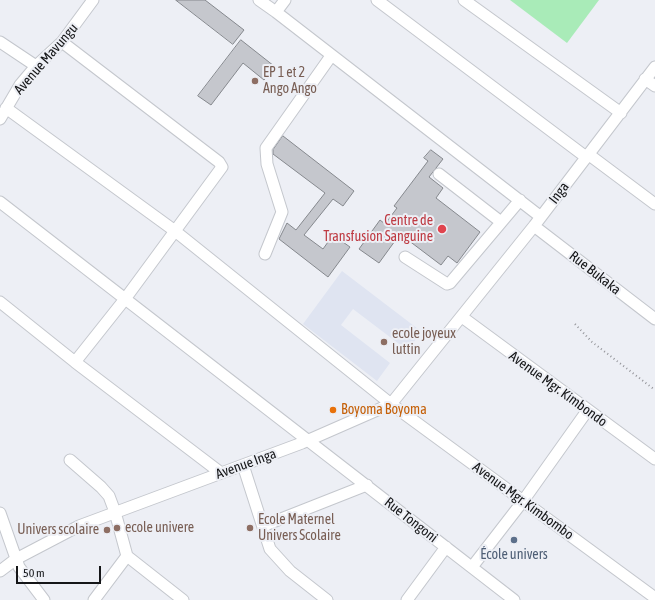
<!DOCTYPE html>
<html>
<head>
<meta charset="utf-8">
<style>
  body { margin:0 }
  #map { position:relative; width:655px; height:600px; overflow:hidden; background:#edeff5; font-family:"Asap Condensed",sans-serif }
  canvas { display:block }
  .scale { position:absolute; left:16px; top:566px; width:85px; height:18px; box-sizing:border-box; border:2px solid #151618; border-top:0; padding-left:5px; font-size:12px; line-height:14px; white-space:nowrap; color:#151618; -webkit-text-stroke:3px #edeff5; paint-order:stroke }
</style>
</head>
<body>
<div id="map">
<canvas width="655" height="600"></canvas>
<div class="scale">50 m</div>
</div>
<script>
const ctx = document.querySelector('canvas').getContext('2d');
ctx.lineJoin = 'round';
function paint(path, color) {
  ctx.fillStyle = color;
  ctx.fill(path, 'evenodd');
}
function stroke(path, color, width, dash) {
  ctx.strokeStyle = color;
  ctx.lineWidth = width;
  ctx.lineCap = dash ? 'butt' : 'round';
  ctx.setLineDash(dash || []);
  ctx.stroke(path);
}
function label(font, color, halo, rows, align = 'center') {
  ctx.font = font + ' "Asap Condensed",sans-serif';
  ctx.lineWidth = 4;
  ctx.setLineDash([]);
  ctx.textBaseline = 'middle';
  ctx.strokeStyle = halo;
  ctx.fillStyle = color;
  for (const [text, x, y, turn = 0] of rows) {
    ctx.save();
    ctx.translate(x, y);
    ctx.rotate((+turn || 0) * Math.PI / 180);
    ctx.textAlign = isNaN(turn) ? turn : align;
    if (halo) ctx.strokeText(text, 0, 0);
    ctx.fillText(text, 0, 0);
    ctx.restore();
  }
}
const built = new Path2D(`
  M 342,271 L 422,332 L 407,350 L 353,309 L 341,325 L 390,363 L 377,381 L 303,324 Z`);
const green = new Path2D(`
  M 510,0 L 599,0 L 567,43 Z`);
const building = new Path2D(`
  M 176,0 L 205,0 L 244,30 L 233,44 Z
  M 241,40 L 274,66 L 264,80 L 243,63 L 211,105 L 198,96 Z
  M 283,136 L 354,191 L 343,206 L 333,199 L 304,235 L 323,249 L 333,235 L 350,247 L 328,277 L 279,239 L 287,223 L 296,230 L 325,193 L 273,154 L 273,150 Z
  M 431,150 L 443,159 L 429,177 L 443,188 L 436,198 L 480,232 L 457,263 L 448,256 L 441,265 L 400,234 L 379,263 L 359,249 L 380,220 L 385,224 L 397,208 L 394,206 L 428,161 L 424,158 Z`);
const path = new Path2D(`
  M 575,324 L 592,342 L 655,390`);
const minor = new Path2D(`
  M 259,0 L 276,12
  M 285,0 L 276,12 L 541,217
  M 377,0 L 586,157
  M 464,0 L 621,113
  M 0,42 L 36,66
  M 62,42 L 219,162 L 222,167 L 125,299 L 75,362
  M 645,79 L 655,86
  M 6,108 L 175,231 L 391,404 L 654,597
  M 0,119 L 20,85 L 36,66 L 62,42 L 93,0
  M 588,154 L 655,204
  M 439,174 L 501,222
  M 0,202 L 514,600
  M 534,226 L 655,319
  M 265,254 L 282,212 L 267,164 L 266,148 L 331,56
  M 405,257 L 447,284 L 450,283 L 520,200
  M 0,302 L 75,362 L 221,473
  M 462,317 L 655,459
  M 70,460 L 101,487 L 109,496 L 115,512 L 127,556 L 183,600
  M 243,465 L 270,549 L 290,571 L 327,600
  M 0,513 L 19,567 L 44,600
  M 263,526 L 367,485
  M 472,567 L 523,501 L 587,411
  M 0,571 L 16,559 L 79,526 L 302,443 L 391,404 L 534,226 L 655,67
  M 94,600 L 127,556
  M 407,600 L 446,547`);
const markers = [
  [255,81,4,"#8d6e63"],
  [442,229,5,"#e0444e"],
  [384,342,4,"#8d6e63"],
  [333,410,4,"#e8710a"],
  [117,528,4,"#8d6e63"],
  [250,528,4,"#8d6e63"],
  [107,530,4,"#8d6e63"],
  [514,540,4,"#5c6f8a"]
];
const streetNames = [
  ["Avenue Mavungu",46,59,-49],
  ["Inga",559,193,-53],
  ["Rue Bukaka",595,273,38],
  ["Avenue Mgr. Kimbondo",558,389,36],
  ["Avenue Inga",246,464,-20],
  ["Avenue Mgr. Kimbombo",523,501,36],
  ["Rue Tongoni",411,520,38]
];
const educationNames = [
  ["EP 1 et 2",263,73],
  ["Ango Ango",263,89],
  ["ecole joyeux",392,334],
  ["luttin",392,350],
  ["Ecole Maternel",258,520],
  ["Univers Scolaire",258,536],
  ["ecole univere",125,528],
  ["Univers scolaire",99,530,"right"]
];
const healthNames = [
  ["Centre de",433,221],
  ["Transfusion Sanguine",433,237]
];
const foodNames = [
  ["Boyoma Boyoma",341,410]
];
const serviceNames = [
  ["École univers",514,555]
];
paint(built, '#dfe4f1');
paint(green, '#a9ebb8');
paint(building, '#c5c7cd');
stroke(building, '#85888d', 1);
stroke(minor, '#c4c7cd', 13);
stroke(path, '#94959a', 2, [1, 3]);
stroke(minor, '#fff', 11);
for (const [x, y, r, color] of markers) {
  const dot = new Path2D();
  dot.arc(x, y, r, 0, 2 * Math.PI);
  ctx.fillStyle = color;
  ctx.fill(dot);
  stroke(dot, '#edeff5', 1.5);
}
label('14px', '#151618', '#edeff5', streetNames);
label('14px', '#785e54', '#edeff5', educationNames, 'left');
label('14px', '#be3a42', '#edeff5', healthNames, 'right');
label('14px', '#c56008', '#edeff5', foodNames, 'left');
label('14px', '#4e5e75', '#edeff5', serviceNames);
</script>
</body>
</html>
